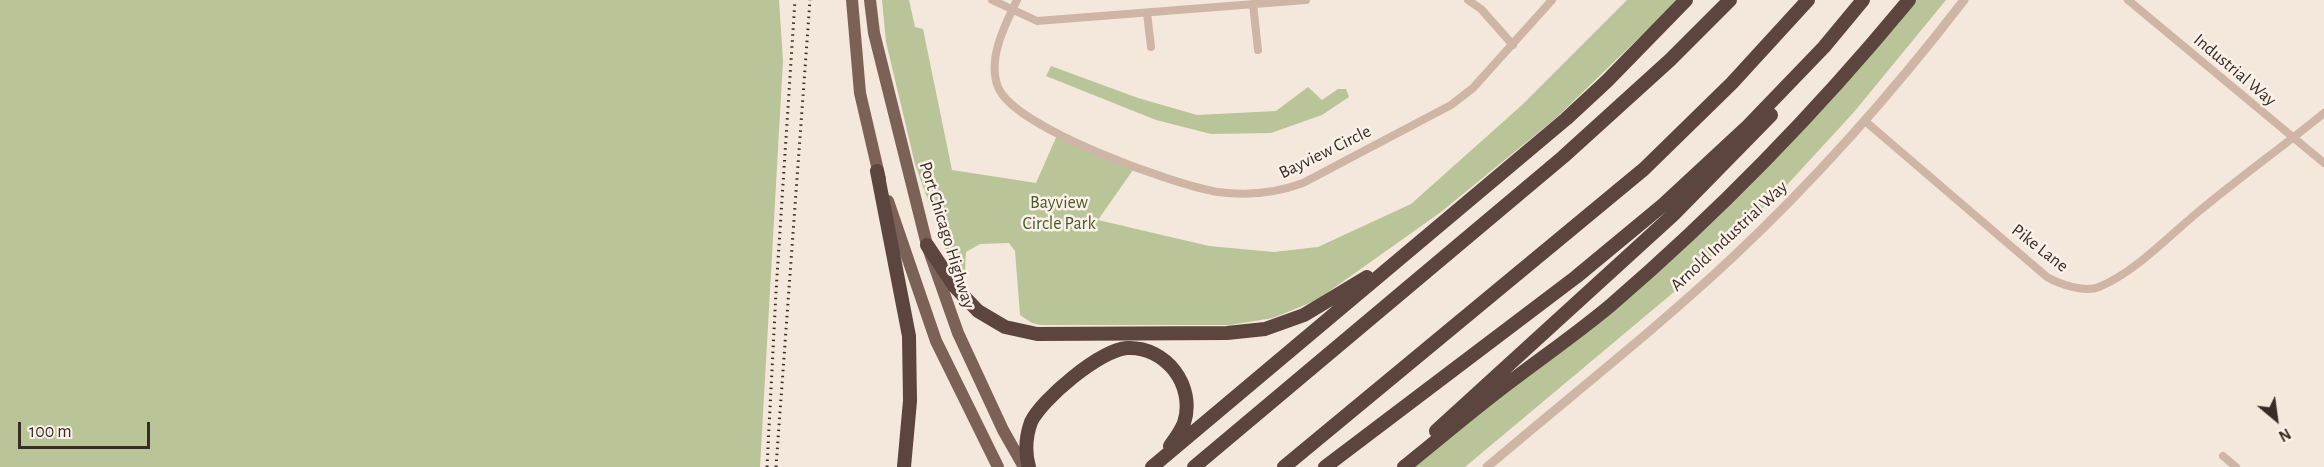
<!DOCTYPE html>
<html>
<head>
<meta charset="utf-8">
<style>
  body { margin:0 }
  #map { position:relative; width:2324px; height:467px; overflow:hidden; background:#f4e7db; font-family:"Alegreya Sans",sans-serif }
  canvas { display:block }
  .north { position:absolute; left:2246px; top:389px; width:60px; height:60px; -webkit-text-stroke:4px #fbf1e8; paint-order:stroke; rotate:151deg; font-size:16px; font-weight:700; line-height:24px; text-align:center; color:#392c27 }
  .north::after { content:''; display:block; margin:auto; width:21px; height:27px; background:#392c27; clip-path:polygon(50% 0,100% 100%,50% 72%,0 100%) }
  .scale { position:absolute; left:18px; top:422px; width:132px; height:27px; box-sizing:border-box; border:3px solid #392c27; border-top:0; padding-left:8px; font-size:18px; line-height:21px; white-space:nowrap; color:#392c27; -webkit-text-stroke:4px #fbf1e8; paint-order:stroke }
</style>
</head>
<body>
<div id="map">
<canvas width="2324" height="467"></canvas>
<div class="north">N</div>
<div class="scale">100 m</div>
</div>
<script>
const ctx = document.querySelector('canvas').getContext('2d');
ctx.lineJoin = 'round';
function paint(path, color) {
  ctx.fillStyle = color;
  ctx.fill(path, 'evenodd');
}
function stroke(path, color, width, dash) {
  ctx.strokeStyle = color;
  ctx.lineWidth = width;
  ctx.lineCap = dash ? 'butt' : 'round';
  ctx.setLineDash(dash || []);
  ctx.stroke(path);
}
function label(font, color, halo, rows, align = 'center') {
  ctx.font = font + ' "Alegreya Sans",sans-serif';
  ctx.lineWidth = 5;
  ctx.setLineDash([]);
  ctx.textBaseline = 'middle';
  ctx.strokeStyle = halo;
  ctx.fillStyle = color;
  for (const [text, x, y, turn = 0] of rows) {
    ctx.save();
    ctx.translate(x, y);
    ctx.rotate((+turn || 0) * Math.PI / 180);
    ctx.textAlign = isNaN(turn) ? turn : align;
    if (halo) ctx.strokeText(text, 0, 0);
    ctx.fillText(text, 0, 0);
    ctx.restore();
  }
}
const green = new Path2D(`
  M 0,0 L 779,0 L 783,61 L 760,467 L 0,467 Z
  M 882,0 L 909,0 L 915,27 L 923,29 L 952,170 L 1036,183 L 1058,133 L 1135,167 L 1098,220 L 1209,246 L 1274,252 L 1318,247 L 1411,204 L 1522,105 L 1627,0 L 1678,0 L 1556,118 L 1441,212 L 1317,300 L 1273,318 L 1230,325 L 1040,325 L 1032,323 L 1020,315 L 1015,251 L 1009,243 L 980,244 L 966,252 L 965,271 L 955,272 L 950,262 L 915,164 L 886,42 Z
  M 1909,0 L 1946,0 L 1854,112 L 1786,186 L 1680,287 L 1465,467 L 1404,467 L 1680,244 Z
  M 1051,66 L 1138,98 L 1197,115 L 1276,111 L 1308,87 L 1322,100 L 1338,89 L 1346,89 L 1349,97 L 1322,115 L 1271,133 L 1211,134 L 1156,120 L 1046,76 Z`);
const minor = new Path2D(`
  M 992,0 L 1037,21 L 1306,0
  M 1017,0 C 1005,25 987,59 998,87 C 1014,128 1174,185 1218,192 C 1247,196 1276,193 1303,183 L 1451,105 L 1473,88 L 1552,0
  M 1468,0 L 1481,9 L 1513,45
  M 2128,0 L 2324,163
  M 1253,4 L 1258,50
  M 1147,13 L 1151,47
  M 1865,121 L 2047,277 C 2059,284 2085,293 2099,287 C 2134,273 2169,236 2198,212 C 2239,178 2282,147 2324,113
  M 2223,456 L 2236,467`);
const tertiary = new Path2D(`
  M 1487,467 C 1569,397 1655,330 1733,257 C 1817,178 1894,91 1964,0`);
const primary = new Path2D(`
  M 852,0 L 860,93 L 880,179
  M 870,0 L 874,33 L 927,245 L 958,333 L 1003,430 L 1024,467
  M 888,201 L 936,341 L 998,467`);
const motorway = new Path2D(`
  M 877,171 L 909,336 L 910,401 L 904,467
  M 927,245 L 955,287 L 978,311 L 1005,327 L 1037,334 L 1227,333 L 1265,329 L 1304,315 L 1367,277
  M 1436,431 L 1674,214 L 1771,115
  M 1029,467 C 1025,453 1026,436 1031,422 C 1042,399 1100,350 1127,348 C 1166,346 1196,386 1184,423 C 1181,431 1175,439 1170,446
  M 1152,467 L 1566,119 L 1607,81 L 1686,0
  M 1194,467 L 1563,157 L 1670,60 L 1730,0
  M 1284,467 L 1644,169 L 1732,83 L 1808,0
  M 1325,467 L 1576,277 L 1663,205 L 1746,128 L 1824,47 L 1863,0
  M 1404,467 C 1439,439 1474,409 1510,382 C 1544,356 1579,332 1611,305 C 1719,212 1819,109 1909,0`);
const rail = new Path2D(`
  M 767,467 L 776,292 L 795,0
  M 776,467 L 810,0`);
const streetNames = [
  ["Industrial Way",2235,70,40],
  ["Bayview Circle",1325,152,-26],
  ["Port Chicago Highway",947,235,73],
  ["Arnold Industrial Way",1729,236,-43],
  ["Pike Lane",2040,248,38]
];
const parkNames = [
  ["Bayview",1059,203],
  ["Circle Park",1059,224]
];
paint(green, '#b9c599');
stroke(minor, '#ceb5a6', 8);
stroke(tertiary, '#ceb5a6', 9);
stroke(primary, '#7c6157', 12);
stroke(motorway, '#5b453e', 14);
stroke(rail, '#392c27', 3, [1.5, 4.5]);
label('18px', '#392c27', '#fbf1e8', streetNames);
label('18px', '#4b5a29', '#fbf1e8', parkNames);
</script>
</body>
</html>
